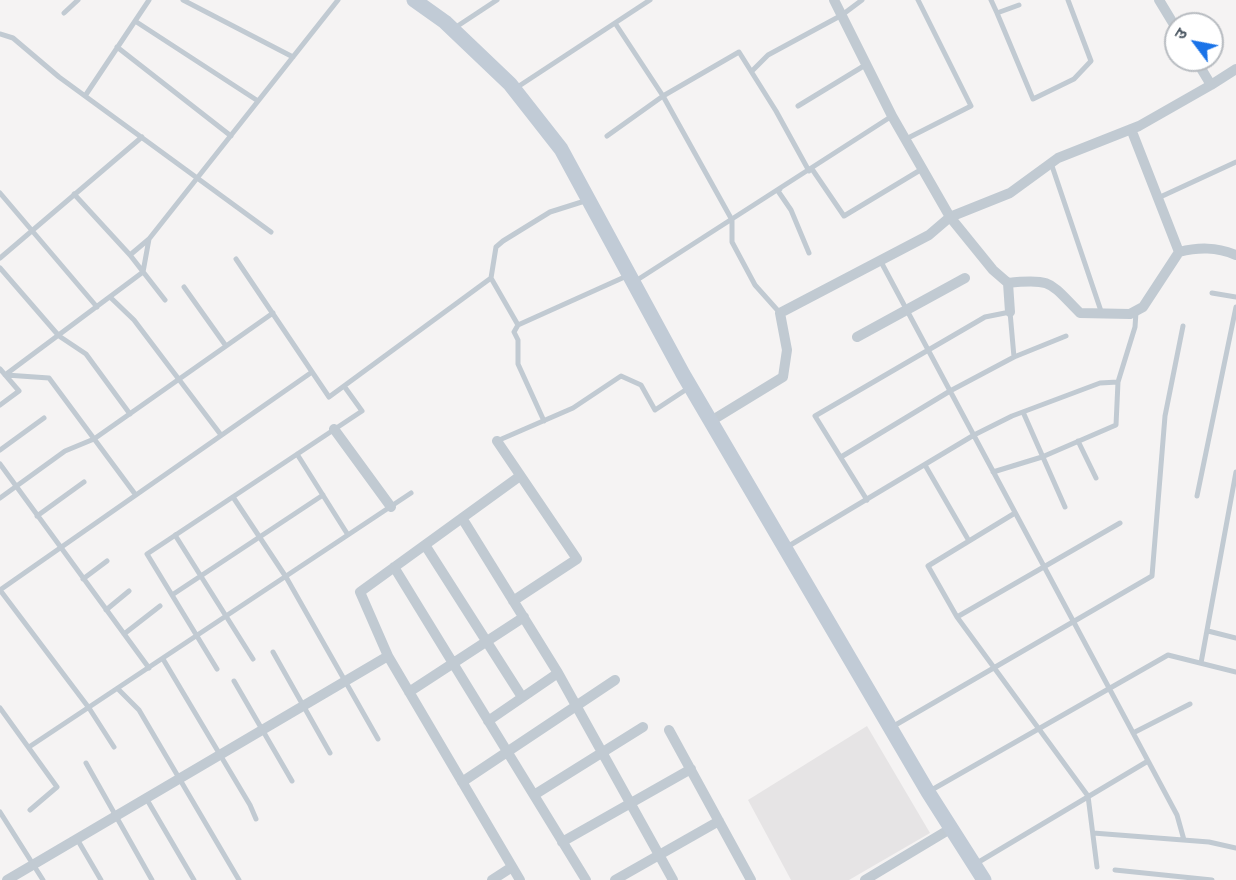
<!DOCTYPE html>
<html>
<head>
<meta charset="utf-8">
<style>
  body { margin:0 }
  #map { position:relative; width:1236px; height:880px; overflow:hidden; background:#f5f3f3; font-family:"Asap Condensed","Noto Sans Devanagari",sans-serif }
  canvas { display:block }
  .north { position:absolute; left:1164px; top:12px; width:60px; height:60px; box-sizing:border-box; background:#fff; border:2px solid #b7bbc0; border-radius:50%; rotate:302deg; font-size:16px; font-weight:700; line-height:24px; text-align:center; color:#4a5661 }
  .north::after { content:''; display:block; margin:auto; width:21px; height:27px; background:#1a73e8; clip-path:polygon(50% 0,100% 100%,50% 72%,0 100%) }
</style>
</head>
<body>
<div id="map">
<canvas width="1236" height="880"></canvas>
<div class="north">उ</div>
</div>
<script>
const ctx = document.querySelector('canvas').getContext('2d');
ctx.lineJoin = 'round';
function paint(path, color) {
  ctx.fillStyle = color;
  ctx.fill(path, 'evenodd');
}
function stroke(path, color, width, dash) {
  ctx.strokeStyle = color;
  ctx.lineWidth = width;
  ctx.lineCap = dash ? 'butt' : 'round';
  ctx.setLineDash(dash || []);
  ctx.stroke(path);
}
const education = new Path2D(`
  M 867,726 L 930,833 L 849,880 L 791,880 L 748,800 Z`);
const lane = new Path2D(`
  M 183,0 L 293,57
  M 991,0 L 997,13 L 1019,5
  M 64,13 L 78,0
  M 997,13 L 1033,99 L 1074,79 L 1091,61 L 1068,0
  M 135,21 L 258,101
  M 615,23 L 663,96 L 732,220 L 732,242 L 755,285 L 780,313
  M 453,29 L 497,0
  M 0,34 L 13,38 L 59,77 L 271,232
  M 117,47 L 231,136
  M 752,71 L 768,55 L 842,15 L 862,0
  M 516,88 L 650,0
  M 85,96 L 149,0
  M 798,106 L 867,64
  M 607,136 L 663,96 L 739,52 L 776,111 L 809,171
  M 906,139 L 971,106 L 918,0
  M 1051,163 L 1102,314
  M 812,169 L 844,216 L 922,169
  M 780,189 L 778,191 L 791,210 L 809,253
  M 0,193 L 97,307
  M 74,194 L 130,255 L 165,300
  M 1158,198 L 1236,162
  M 130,255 L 149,239 L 338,0
  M 0,258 L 142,137
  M 236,259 L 329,397 L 491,278 L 496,247 L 503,241 L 550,212 L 588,200
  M 880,260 L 1177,815 L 1184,840
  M 0,268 L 59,336 L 86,354 L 130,414
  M 491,278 L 518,325 L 629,275
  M 634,282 L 892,116
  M 184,287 L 226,346
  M 1212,293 L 1236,297
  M 110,297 L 134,320 L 221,435
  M 518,325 L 514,332 L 518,340 L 518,364 L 544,421
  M 0,369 L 19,391 L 0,405
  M 5,375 L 143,272 L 149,239
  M 6,375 L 49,378 L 135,494
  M 1023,412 L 1065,507
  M 497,441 L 573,408 L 621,376 L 641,385 L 655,410 L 690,387
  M 1078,441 L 1096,478
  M 0,450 L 44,418
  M 297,454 L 348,535
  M 841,457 L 950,391 L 1014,357 L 1066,336
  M 0,464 L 149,668
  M 925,465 L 969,541
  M 993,472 L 1042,457 L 1116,425 L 1118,382 L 1135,327 L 1136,312
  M 1197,496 L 1236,307
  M 233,497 L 286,577 L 378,739
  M 0,498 L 65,451 L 94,439 L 273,313
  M 867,500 L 815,416 L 985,317 L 1010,312 L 1014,357
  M 1015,513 L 928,566 L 957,617 L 1088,796 L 1097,867
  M 37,516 L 84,482
  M 175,535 L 253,659
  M 787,547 L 974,435 L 1012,416 L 1100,383 L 1118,382
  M 83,579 L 107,561
  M 0,590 L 312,372
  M 0,590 L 89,708 L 114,747
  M 172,595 L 323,495
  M 106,610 L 129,591
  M 957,617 L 1120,523
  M 1208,631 L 1236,638
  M 124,634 L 160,606
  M 273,652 L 330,753
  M 163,659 L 250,805 L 256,819
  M 1201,663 L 1236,472
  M 217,669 L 147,554 L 362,411 L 344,386
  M 234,681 L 292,781
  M 118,689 L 139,710 L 239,880
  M 0,708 L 57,787 L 30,810
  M 892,727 L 1152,576 L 1165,416 L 1183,326
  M 1133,733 L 1190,704
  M 29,747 L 411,493
  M 86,763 L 152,880
  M 928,792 L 1168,655 L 1236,672
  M 146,798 L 194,880
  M 0,812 L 43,880
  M 1093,833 L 1209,842 L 1236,848
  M 77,839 L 101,880
  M 977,863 L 1148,761
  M 1115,870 L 1212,880`);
const street = new Path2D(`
  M 834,0 L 892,116 L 950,217 L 993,270 L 1008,283 C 1053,278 1050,283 1080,313 L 1130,314 L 1143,307 L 1179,252 C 1199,247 1216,247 1236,255
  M 1159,0 L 1176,28
  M 1211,85 L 1236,69
  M 1131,129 L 1179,252
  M 1008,283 L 1010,312
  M 857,337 L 965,278
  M 711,421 L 783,377 L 787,350 L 780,313 L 929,235 L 950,217 L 1010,193 L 1058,158 L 1139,126 L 1211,85 L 1196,60
  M 334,429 L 391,507
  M 497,441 L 577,559 L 513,601
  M 520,476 L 360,592 L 388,656 L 520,880
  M 462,518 L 558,673 L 673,880
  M 425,545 L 522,697
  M 394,567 L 586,880
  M 409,692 L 524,617
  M 488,721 L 558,673
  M 669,730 L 751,880
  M 462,782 L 615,680
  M 534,795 L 643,727
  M 562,842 L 691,769
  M 7,880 L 388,656
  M 492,880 L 512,867
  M 615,880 L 719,821
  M 865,880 L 950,829`);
const secondary = new Path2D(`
  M 414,0 L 445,22 L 510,84 L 561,149 L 683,374 L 928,792 L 984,880`);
paint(education, '#e6e4e5');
stroke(lane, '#c1cad2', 5);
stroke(street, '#c1cad2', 10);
stroke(secondary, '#c1cbd6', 15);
</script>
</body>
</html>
